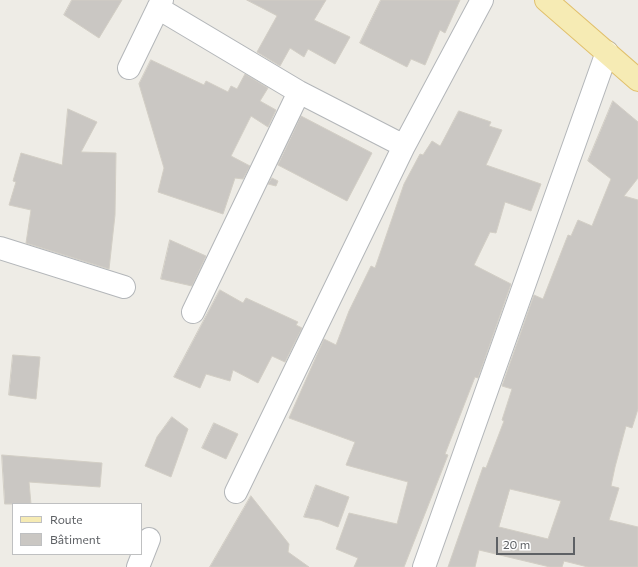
<!DOCTYPE html>
<html>
<head>
<meta charset="utf-8">
<style>
  body { margin:0 }
  #map { position:relative; width:638px; height:567px; overflow:hidden; background:#eeece6; font-family:Commissioner,sans-serif }
  canvas { display:block }
  .legend { position:absolute; left:12px; top:503px; width:130px; height:52px; box-sizing:border-box; background:#fff; border:1px solid #bfc0c1; margin:0; padding:5px 7px; list-style:none; font-size:12px; color:#5e6165 }
  .legend li { display:flex; align-items:center; gap:8px; height:20px }
  .legend b { width:20px; border:1px solid #bfc0c1 }
  .scale { position:absolute; left:496px; top:537px; width:79px; height:18px; box-sizing:border-box; border:2px solid #5e6165; border-top:0; padding-left:5px; font-size:12px; line-height:14px; white-space:nowrap; color:#5e6165; -webkit-text-stroke:3px #fff; paint-order:stroke }
</style>
</head>
<body>
<div id="map">
<canvas width="638" height="567"></canvas>
<ul class="legend">
<li><b style="height:5px;background:#f6ebb4"></b>Route</li>
<li><b style="height:11px;background:#cac7c3"></b>Bâtiment</li>
</ul>
<div class="scale">20 m</div>
</div>
<script>
const ctx = document.querySelector('canvas').getContext('2d');
ctx.lineJoin = 'round';
function paint(path, color) {
  ctx.fillStyle = color;
  ctx.fill(path, 'evenodd');
}
function stroke(path, color, width, dash) {
  ctx.strokeStyle = color;
  ctx.lineWidth = width;
  ctx.lineCap = dash ? 'butt' : 'round';
  ctx.setLineDash(dash || []);
  ctx.stroke(path);
}
const building = new Path2D(`
  M 72,0 L 122,0 L 99,38 L 64,15 Z
  M 247,0 L 326,0 L 314,20 L 350,37 L 335,64 L 308,49 L 304,57 L 290,48 L 280,66 L 257,52 L 277,16 Z
  M 381,0 L 460,0 L 445,33 L 440,30 L 425,65 L 411,59 L 407,67 L 360,43 Z
  M 151,60 L 204,85 L 206,81 L 228,92 L 231,86 L 237,89 L 245,74 L 268,88 L 260,101 L 276,110 L 268,127 L 251,116 L 231,156 L 250,166 L 243,179 L 235,178 L 223,214 L 158,192 L 164,168 L 139,84 Z
  M 613,101 L 638,122 L 638,178 L 624,196 L 638,200 L 638,409 L 632,428 L 626,426 L 615,467 L 611,486 L 619,488 L 609,520 L 638,527 L 638,567 L 588,567 L 564,561 L 562,567 L 550,567 L 479,550 L 475,567 L 448,567 L 483,467 L 486,468 L 504,421 L 502,420 L 512,389 L 502,386 L 534,295 L 543,299 L 568,235 L 571,236 L 578,220 L 592,226 L 611,179 L 588,161 ZM 510,489 L 561,501 L 548,539 L 499,527 Z
  M 68,109 L 97,122 L 81,152 L 116,153 L 115,215 L 109,269 L 26,243 L 31,210 L 9,205 L 16,182 L 13,181 L 21,153 L 62,165 Z
  M 459,111 L 491,122 L 489,126 L 502,130 L 486,165 L 541,184 L 531,211 L 505,202 L 496,233 L 490,232 L 474,265 L 511,284 L 478,378 L 475,377 L 445,454 L 448,455 L 404,567 L 354,567 L 358,558 L 336,549 L 349,513 L 397,524 L 408,482 L 346,465 L 355,442 L 289,418 L 324,339 L 336,345 L 349,311 L 371,266 L 375,268 L 404,184 L 420,154 L 423,155 L 432,141 L 440,146 Z
  M 301,116 L 372,153 L 347,201 L 278,165 Z
  M 272,178 L 278,181 L 276,186 L 268,184 Z
  M 170,240 L 206,256 L 192,286 L 161,279 Z
  M 220,290 L 243,303 L 246,298 L 298,322 L 296,325 L 302,328 L 285,362 L 272,356 L 258,383 L 233,370 L 230,381 L 206,374 L 200,388 L 174,377 Z
  M 13,355 L 40,357 L 36,399 L 9,395 Z
  M 172,417 L 188,429 L 171,477 L 145,466 L 157,437 Z
  M 214,423 L 238,434 L 226,459 L 202,448 Z
  M 2,455 L 102,463 L 100,487 L 29,482 L 31,504 L 5,504 Z
  M 316,485 L 349,497 L 338,527 L 320,520 L 304,517 Z
  M 251,496 L 289,544 L 288,552 L 309,567 L 210,567 Z`);
const minor = new Path2D(`
  M 158,8 L 299,92 L 404,146
  M 129,68 L 162,0
  M 0,248 L 124,287
  M 193,312 L 299,92
  M 236,492 L 404,146 L 482,0
  M 138,567 L 149,539
  M 424,567 L 607,52`);
const major = new Path2D(`
  M 546,0 L 638,80`);
paint(building, '#cac7c3');
stroke(building, '#d2cec5', 1);
stroke(minor, '#b3b6b9', 24);
stroke(major, '#e1c06c', 24);
stroke(minor, '#fff', 22);
stroke(major, '#f6ebb4', 22);
</script>
</body>
</html>
